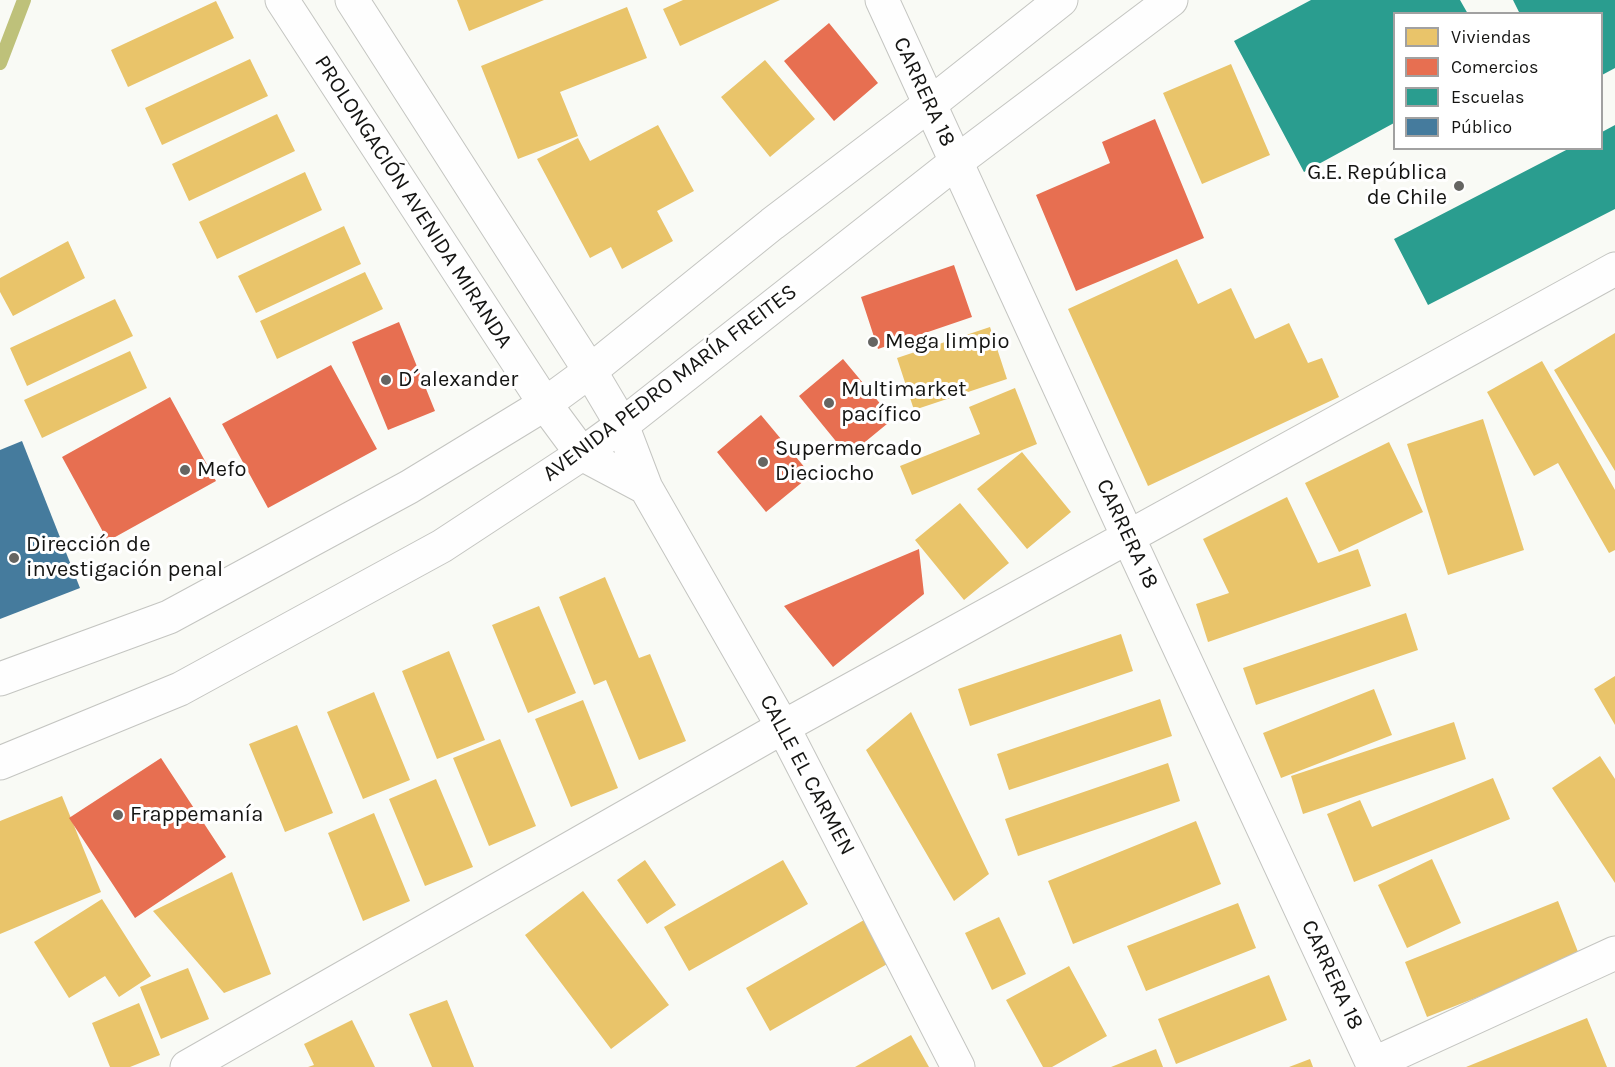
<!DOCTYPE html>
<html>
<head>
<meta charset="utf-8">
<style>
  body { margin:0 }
  #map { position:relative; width:1615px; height:1067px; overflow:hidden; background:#f9faf5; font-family:Karla,sans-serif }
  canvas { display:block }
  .legend { position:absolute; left:1393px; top:12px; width:210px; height:138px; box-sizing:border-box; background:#fff; border:2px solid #a1a1a1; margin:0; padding:8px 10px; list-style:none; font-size:18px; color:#151513 }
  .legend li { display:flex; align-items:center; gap:12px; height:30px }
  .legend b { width:30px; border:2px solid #a1a1a1 }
</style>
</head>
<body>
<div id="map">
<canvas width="1615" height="1067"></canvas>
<ul class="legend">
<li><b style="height:16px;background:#e9c46a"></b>Viviendas</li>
<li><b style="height:16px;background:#e76f51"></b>Comercios</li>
<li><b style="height:16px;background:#2a9d8f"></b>Escuelas</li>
<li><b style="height:16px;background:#457b9d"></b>Público</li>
</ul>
</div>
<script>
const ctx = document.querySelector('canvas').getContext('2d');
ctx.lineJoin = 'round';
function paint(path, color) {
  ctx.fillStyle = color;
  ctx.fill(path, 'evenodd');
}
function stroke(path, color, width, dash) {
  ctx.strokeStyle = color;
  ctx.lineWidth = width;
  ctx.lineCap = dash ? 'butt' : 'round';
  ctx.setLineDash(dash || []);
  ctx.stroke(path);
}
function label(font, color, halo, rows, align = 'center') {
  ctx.font = font + ' Karla,sans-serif';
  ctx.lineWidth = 6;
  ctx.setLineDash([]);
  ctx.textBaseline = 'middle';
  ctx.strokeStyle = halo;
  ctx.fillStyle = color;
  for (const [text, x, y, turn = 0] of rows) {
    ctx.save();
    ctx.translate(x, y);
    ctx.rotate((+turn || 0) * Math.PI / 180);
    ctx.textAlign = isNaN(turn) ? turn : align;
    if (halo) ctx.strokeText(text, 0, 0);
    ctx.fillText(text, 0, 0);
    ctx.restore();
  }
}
const homes = new Path2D(`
  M 457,0 L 544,0 L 469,31 Z
  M 683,0 L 780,0 L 680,46 L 663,9 Z
  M 216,1 L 234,38 L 128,87 L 111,50 Z
  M 627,7 L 647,58 L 560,92 L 578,136 L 518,159 L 481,66 Z
  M 250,59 L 268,96 L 162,145 L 145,108 Z
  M 765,60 L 815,119 L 770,157 L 721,97 Z
  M 1231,64 L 1270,155 L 1202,184 L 1163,93 Z
  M 277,114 L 295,151 L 189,201 L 172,164 Z
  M 658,125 L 694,191 L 657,211 L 673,241 L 622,269 L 611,247 L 590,258 L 537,159 L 578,138 L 590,161 Z
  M 305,172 L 322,210 L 217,259 L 199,222 Z
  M 344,226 L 361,264 L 256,313 L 238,276 Z
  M 68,241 L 85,278 L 13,316 L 0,292 L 0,278 Z
  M 1177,259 L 1198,304 L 1231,288 L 1255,339 L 1289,323 L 1308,363 L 1322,358 L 1339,397 L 1148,486 L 1068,309 Z
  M 365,272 L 383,309 L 277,359 L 260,321 Z
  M 115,299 L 133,336 L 27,386 L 10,348 Z
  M 990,327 L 1007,379 L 914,410 L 897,358 Z
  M 1615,333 L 1615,471 L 1554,370 Z
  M 130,351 L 147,388 L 42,438 L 24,400 Z
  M 1542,361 L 1615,490 L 1615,550 L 1609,553 L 1558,463 L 1534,476 L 1487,392 Z
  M 1015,388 L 1037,444 L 912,495 L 900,466 L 980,434 L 969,407 Z
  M 1483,419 L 1524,550 L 1448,575 L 1407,444 Z
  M 1389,442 L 1423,512 L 1339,552 L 1305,483 Z
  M 1022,452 L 1071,512 L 1027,549 L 977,489 Z
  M 1287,497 L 1318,563 L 1358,549 L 1371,586 L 1208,642 L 1196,604 L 1229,593 L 1203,539 Z
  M 960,503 L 1009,563 L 964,600 L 915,540 Z
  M 605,577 L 639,658 L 650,654 L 686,741 L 639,760 L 606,680 L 594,685 L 559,597 Z
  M 539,606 L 576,693 L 528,713 L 492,625 Z
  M 1406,613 L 1418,650 L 1256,705 L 1243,668 Z
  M 1121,634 L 1133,671 L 970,726 L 958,689 Z
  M 449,651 L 485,740 L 437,759 L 402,671 Z
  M 1615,676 L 1615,725 L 1594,689 Z
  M 1374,689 L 1392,735 L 1281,778 L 1263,733 Z
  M 374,692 L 410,780 L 363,799 L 327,712 Z
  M 1160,699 L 1172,736 L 1009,790 L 997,754 Z
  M 583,700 L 618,788 L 571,807 L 535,719 Z
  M 911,712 L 989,874 L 954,901 L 866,750 Z
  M 1454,722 L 1466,759 L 1303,814 L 1291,776 Z
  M 297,725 L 333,813 L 285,832 L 249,744 Z
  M 500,739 L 536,826 L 489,846 L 453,758 Z
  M 1600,756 L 1615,779 L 1615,883 L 1552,788 Z
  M 1168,763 L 1180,801 L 1018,856 L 1005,819 Z
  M 1493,778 L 1510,819 L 1354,882 L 1327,814 L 1360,800 L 1372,827 Z
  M 436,779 L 473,867 L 425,886 L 389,799 Z
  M 62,796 L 101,892 L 0,934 L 0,821 Z
  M 374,813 L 410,901 L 363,921 L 328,833 Z
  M 1196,821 L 1221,884 L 1073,944 L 1048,881 Z
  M 1432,859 L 1461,923 L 1407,948 L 1378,885 Z
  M 645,860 L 676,905 L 647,924 L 617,880 Z
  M 783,860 L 808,904 L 689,971 L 664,927 Z
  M 232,872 L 271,974 L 224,993 L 153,911 Z
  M 583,891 L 669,1005 L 611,1049 L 525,935 Z
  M 102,899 L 151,976 L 119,997 L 105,976 L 69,998 L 34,942 Z
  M 1558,901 L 1580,957 L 1427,1017 L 1405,962 Z
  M 1238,903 L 1256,948 L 1146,991 L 1127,946 Z
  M 999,917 L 1026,974 L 992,990 L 965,933 Z
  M 864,920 L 889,963 L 770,1031 L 746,988 Z
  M 1069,966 L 1107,1036 L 1052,1067 L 1043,1067 L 1006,1000 Z
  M 188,968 L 209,1019 L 161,1039 L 140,987 Z
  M 1269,975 L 1287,1020 L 1176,1064 L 1158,1019 Z
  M 447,1000 L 474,1067 L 432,1067 L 409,1014 Z
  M 139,1003 L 160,1055 L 130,1067 L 110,1067 L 92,1023 Z
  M 1587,1018 L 1607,1067 L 1466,1067 Z
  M 352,1020 L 375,1067 L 308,1067 L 314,1065 L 304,1044 Z
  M 911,1035 L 929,1067 L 855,1067 Z
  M 1156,1049 L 1163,1067 L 1111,1067 Z
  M 1310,1059 L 1313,1067 L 1289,1067 Z`);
const shops = new Path2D(`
  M 829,23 L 878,83 L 834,121 L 784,61 Z
  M 1155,119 L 1204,238 L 1076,291 L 1036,195 L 1110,163 L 1102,142 Z
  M 954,265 L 972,317 L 878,349 L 861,297 Z
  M 399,322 L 435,411 L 388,430 L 352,342 Z
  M 843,359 L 893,419 L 848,456 L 799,396 Z
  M 331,365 L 377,449 L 268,508 L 222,424 Z
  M 170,397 L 216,481 L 108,541 L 62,457 Z
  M 761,415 L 811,475 L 766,512 L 717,452 Z
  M 919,549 L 924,594 L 833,667 L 784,606 Z
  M 161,758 L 226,857 L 135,918 L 69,818 Z`);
const schools = new Path2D(`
  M 1311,0 L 1460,0 L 1468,14 L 1394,14 L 1394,123 L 1304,172 L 1234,41 Z
  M 1513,0 L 1615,0 L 1615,68 L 1602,75 L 1602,14 L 1520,14 Z
  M 1615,125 L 1615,209 L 1428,305 L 1394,239 L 1570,148 L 1602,148 L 1602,132 Z`);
const public = new Path2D(`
  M 22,441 L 80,588 L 0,619 L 0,450 Z`);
const stream = new Path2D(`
  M 0,63 L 24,0`);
const minor = new Path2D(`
  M 282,0 L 545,404 L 582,454 L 646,488
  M 352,0 L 590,371 L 622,425 L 646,488 L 783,727 L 958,1067
  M 882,0 L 1128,537 L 1374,1067
  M 1373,1064 L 1615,953
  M 187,1067 L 783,727 L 1615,269`);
const tertiary = new Path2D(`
  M 0,679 L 169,617 L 409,487 L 545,404 L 590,371 L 772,224 L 930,104 L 1061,0
  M 0,763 L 180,689 L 442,546 L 582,454 L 622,425 L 956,162 L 1171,0`);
const markers = [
  [1459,186,6,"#656562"],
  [873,342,6,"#656562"],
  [386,380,6,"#656562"],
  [829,403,6,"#656562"],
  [763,462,6,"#656562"],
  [185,470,6,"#656562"],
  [14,558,6,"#656562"],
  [118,815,6,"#656562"]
];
const streetNames = [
  ["CARRERA 18",924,92,65],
  ["PROLONGACIÓN AVENIDA MIRANDA",413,202,57],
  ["AVENIDA PEDRO MARÍA FREITES",670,383,-37],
  ["CARRERA 18",1127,534,65],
  ["CALLE EL CARMEN",807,775,62],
  ["CARRERA 18",1332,975,65]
];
const poiNames = [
  ["G.E. República",1447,173,"right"],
  ["de Chile",1447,198,"right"],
  ["Mega limpio",885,342],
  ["D´alexander",398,380],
  ["Multimarket",841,390],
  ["pacífico",841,415],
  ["Supermercado",775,449],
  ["Dieciocho",775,474],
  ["Mefo",197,470],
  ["Dirección de",26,545],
  ["investigación penal",26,570],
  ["Frappemanía",130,815]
];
paint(homes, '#e9c46a');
paint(shops, '#e76f51');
paint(schools, '#2a9d8f');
paint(public, '#457b9d');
stroke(stream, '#bec17a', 14);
stroke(minor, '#c4c5c1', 35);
stroke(tertiary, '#c4c5c1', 35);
stroke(minor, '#fefefe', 33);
stroke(tertiary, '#fefefe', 33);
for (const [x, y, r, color] of markers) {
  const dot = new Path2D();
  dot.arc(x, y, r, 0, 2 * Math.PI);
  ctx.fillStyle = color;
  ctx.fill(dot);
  stroke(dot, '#fff', 2);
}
label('22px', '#151513', '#fff', streetNames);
label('22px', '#151513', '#fff', poiNames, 'left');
</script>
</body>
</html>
